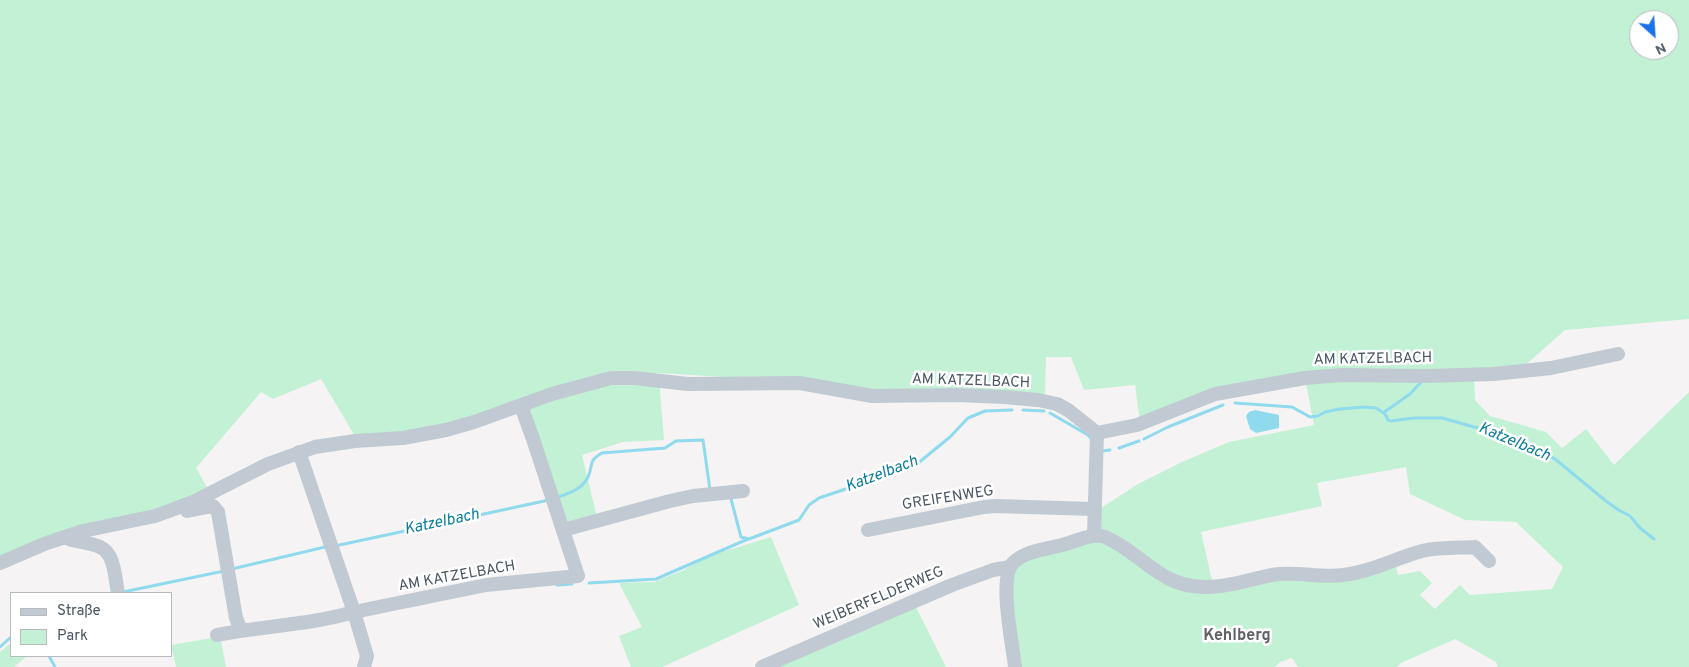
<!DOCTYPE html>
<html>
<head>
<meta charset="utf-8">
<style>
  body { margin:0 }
  #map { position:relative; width:1689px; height:667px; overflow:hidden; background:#f5f3f3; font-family:Overpass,sans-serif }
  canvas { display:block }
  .legend { position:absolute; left:10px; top:592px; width:162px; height:65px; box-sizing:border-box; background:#fff; border:1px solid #b7bbc0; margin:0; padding:6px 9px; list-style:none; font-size:15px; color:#4a5661 }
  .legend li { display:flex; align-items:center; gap:10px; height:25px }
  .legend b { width:25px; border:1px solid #b7bbc0 }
  .north { position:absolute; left:1629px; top:10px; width:50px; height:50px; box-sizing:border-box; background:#fff; border:1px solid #b7bbc0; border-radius:50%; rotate:154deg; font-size:14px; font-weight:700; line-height:20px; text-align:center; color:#4a5661 }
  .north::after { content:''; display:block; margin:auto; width:18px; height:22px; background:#1a73e8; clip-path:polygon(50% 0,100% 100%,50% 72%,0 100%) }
</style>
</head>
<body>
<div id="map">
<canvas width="1689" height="667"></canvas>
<ul class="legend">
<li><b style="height:6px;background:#c1cad2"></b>Straße</li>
<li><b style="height:14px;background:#c3f1d5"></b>Park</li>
</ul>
<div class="north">N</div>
</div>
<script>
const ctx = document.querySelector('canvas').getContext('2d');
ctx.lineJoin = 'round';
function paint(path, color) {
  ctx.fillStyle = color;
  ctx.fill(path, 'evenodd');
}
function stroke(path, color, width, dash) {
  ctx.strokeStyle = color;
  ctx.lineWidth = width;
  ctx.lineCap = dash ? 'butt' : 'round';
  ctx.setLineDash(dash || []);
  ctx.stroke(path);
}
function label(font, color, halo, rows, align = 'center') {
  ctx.font = font + ' Overpass,sans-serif';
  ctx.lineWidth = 5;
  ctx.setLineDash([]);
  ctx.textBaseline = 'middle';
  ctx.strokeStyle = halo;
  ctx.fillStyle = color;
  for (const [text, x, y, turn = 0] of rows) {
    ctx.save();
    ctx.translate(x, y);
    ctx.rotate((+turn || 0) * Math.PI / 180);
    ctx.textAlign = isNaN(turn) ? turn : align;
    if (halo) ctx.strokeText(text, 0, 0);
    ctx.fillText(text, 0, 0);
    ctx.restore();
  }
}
const green = new Path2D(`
  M 0,0 L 1689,0 L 1689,319 L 1565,330 L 1513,376 L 1474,380 L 1475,400 L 1490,416 L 1546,432 L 1562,448 L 1586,429 L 1614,465 L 1689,392 L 1689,667 L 1498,667 L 1496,662 L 1455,639 L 1401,663 L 1397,667 L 1298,667 L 1292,658 L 1280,662 L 1275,667 L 1019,667 L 1010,580 L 1012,570 L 1019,562 L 1097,538 L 1118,546 L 1150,573 L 1167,582 L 1194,590 L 1221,591 L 1269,579 L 1288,576 L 1340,580 L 1363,576 L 1395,562 L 1398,575 L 1420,571 L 1432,583 L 1420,595 L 1435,609 L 1460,585 L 1470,595 L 1552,589 L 1563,567 L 1516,522 L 1465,520 L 1410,494 L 1406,467 L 1317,483 L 1322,506 L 1201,532 L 1213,585 L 1194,583 L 1170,576 L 1149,564 L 1125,542 L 1098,531 L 1098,510 L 1138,484 L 1182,462 L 1229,442 L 1314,425 L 1305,378 C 1247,384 1193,399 1140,422 L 1135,385 L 1084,390 L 1071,357 L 1046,357 L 1045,396 L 1002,392 L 855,389 L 788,381 L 658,373 L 610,373 L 554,387 L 469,418 L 408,433 L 355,436 L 321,379 L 273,399 L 261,392 L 196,468 L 208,489 L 172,505 L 104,522 L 43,541 L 0,559 ZM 1639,20 L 1669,20 L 1669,50 L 1639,50 Z
  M 659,378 L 664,440 L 623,442 L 582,455 L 597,517 L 572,524 L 564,518 L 528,407 L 600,384 Z
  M 771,537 L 799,605 L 662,667 L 631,667 L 619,636 L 642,627 L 619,583 L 654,582 L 684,570 L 706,557 Z
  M 914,603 L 946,667 L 768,667 Z
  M 212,638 L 221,641 L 226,667 L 176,667 L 171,645 Z
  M 11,643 L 11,656 L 27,656 L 14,667 L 0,667 L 0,652 Z`);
const water = new Path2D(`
  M 1255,410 L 1279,415 L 1279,428 L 1256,433 L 1250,429 L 1246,416 L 1249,412 Z`);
const stream = new Path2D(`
  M 1235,403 L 1292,407 L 1310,417 L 1318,416 L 1325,412 L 1340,409 L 1364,407 L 1376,408 L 1385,414 L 1388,420 L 1391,421 L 1414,418 L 1442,418 L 1474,427 L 1492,430 L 1520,441 L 1555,459 L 1606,501 L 1617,509 L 1630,516 L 1640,528 L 1654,539
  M 1023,410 L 1044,411
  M 1050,413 L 1088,435 L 1092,440
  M 1383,413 L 1410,394 L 1423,380
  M 1144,439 L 1168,427 L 1223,405
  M 1119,448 L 1139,441
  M 1101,451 L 1110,450
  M 558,497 C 570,493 582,489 588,477 C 594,464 587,462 602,453 L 665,448 L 676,441 L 703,440 L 710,490
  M 731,499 L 741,537 L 749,539 L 799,520 L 809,505 L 819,498 L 908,468 L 917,464 L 950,437 L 968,418 L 985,411 L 1012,410
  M 335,546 L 549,500
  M 232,569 L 325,547
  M 589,583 L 656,579 L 748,539
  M 557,585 L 572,584
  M 123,592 L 224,571
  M 0,647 L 11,637
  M 49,656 L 55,667`);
const minor = new Path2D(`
  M 299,452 L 354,612 L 486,585 L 578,576 L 533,439 L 521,406
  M 187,511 L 213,506 L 218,512 L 236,618 L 241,630
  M 563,530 L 670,501 L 693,496 L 743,491
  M 868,530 L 984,507 L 996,506 L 1093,509
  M 1094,535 L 1097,433
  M 67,537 L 69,539 C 79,542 91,543 100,547 C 115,553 115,579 118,593
  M 0,563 L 44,544 L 83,531 L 155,516 L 169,511 L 195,501 L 268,464 L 315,447 L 355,441 L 403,438 L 446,430 L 474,422 L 552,394 L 611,378 L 634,378 L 688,384 L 800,383 L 872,396 L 957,395 L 1004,397 L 1038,400 L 1057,404 L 1068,410 L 1097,433 L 1137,425 L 1215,394 L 1305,378 L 1342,375 L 1426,376 L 1494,374 L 1551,368 L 1618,354
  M 217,635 C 262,626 309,625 354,612 L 367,656 L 364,667
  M 762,667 L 952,585 L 993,570 L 1010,567
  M 1015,667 C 1013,646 998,578 1013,563 C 1025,551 1046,549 1062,545 C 1075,542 1093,532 1105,537 C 1144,554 1159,588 1208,587 C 1233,587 1255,577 1279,574 C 1299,572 1324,578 1343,575 C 1371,572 1396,558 1422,551 C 1439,547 1458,548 1475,547 L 1489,561`);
const streetNames = [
  ["AM KATZELBACH",1373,360,-1],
  ["AM KATZELBACH",971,382,2],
  ["GREIFENWEG",948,499,-9],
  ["AM KATZELBACH",457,577,-10],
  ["WEIBERFELDERWEG",879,599,-23]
];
const waterNames = [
  ["Katzelbach",1514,443,23],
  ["Katzelbach",882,475,-21],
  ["Katzelbach",442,523,-12]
];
const neighbourhoodNames = [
  ["Kehlberg",1237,637]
];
paint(green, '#c3f1d5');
paint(water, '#90daee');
stroke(stream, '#90daee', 3);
stroke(minor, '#c1cad2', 14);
label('15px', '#4a5661', '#fff', streetNames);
label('italic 16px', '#0c7c9b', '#fff', waterNames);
label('bold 16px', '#5f6368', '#fff', neighbourhoodNames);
</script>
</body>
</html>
